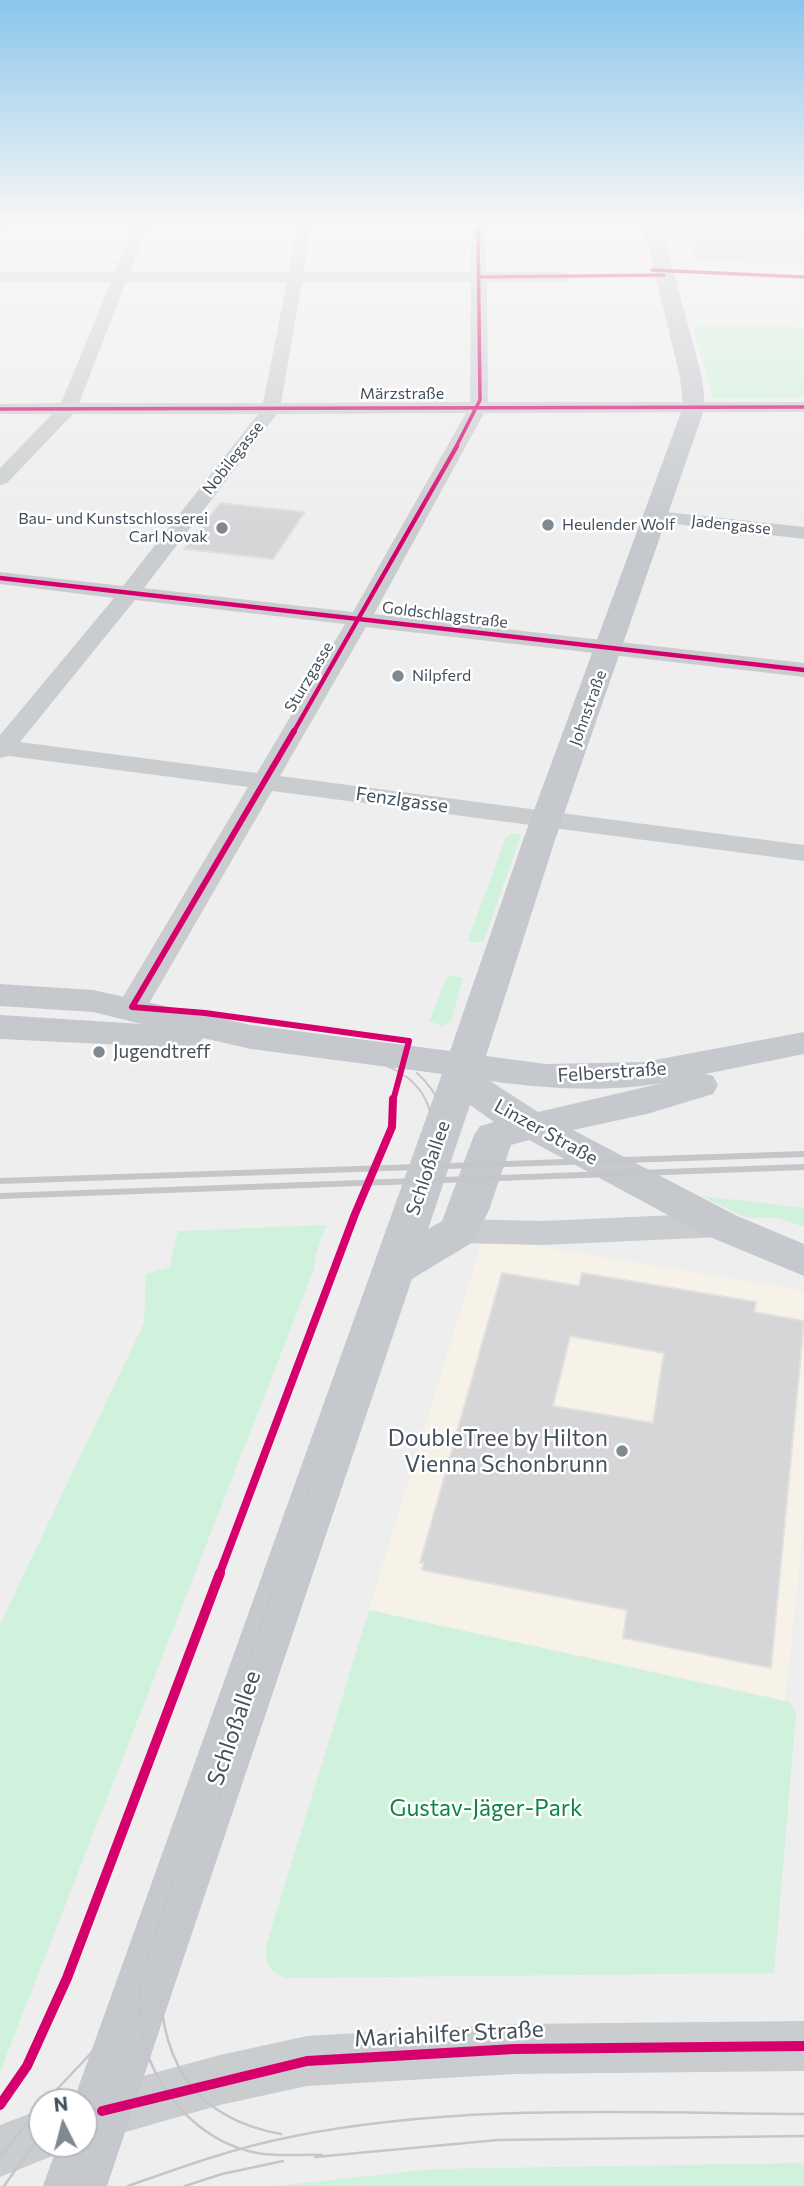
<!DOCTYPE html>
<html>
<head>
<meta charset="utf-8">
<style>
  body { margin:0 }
  #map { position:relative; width:804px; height:2186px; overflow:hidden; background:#efeeee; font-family:Commissioner,sans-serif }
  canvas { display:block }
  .north { position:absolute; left:28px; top:2088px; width:70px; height:70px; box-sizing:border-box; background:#fff; border:2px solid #b4b9be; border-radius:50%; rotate:354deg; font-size:19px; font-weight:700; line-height:28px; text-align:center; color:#44515d }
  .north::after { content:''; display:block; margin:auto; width:24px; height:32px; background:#808890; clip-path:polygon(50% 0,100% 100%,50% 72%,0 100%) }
</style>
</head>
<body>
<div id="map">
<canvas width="804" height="2186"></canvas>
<div class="north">N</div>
</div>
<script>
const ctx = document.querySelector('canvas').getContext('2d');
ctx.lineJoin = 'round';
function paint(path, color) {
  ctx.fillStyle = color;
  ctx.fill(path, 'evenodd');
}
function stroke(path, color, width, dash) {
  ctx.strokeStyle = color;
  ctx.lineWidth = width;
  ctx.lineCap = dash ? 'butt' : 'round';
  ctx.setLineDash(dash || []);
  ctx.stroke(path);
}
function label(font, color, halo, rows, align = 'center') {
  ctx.font = font + ' Commissioner,sans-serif';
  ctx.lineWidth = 5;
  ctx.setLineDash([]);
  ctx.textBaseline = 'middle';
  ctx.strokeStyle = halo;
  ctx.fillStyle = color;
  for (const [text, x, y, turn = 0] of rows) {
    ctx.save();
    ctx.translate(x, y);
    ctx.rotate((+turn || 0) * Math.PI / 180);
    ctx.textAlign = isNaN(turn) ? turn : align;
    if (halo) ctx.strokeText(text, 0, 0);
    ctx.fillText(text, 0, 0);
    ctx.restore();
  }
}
const commercial = new Path2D(`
  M 657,225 L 804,225 L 804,264 L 667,264 Z
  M 483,1237 L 804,1291 L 804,1525 L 785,1700 L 369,1610 Z`);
const green = new Path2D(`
  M 693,326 L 804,327 L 804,398 L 713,399 Z
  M 512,834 L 521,834 L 484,941 L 471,943 L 468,940 L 506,837 Z
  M 448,975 L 463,978 L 451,1022 L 442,1026 L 429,1021 Z
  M 702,1196 L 804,1208 L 804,1227 L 778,1218 L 747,1218 Z
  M 326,1225 L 315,1257 L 314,1269 L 0,2072 L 0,1624 L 144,1323 L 146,1274 L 170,1267 L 178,1231 Z
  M 369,1610 L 789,1702 L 796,1713 L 774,1973 L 287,1978 C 270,1973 265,1963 266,1946 Z
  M 804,2163 L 804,2186 L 275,2186 L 433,2169 Z`);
const building = new Path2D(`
  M 683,225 L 804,225 L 804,264 L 694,260 Z
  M 220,503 L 305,512 L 273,559 L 184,549 Z
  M 502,1273 L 579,1286 L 582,1273 L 756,1302 L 754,1312 L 804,1321 L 771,1668 L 623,1638 L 627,1610 L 422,1570 L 424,1563 L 420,1563 ZM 570,1336 L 664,1353 L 653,1423 L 553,1406 Z`);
const minor = new Path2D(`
  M 0,225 L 8,225 L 5,231 L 0,232 Z
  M 134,225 L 148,225 L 130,272 L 288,272 L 298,225 L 312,225 L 304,272 L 471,272 L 471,225 L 485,225 L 486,272 L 565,272 L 573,277 L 565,282 L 487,282 L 488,402 L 804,402 L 804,412 L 484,413 L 374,614 L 804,663 L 804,677 L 366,627 L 280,776 L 804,845 L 804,861 L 272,791 L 143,1014 L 132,1016 L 121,1014 L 117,1007 L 248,787 L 9,756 L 0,758 L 0,735 L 114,598 L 0,584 L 0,572 L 123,586 L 258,414 L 73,414 L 7,483 L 0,485 L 0,468 L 52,414 L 0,414 L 0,404 L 61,403 L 111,282 L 0,282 L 0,272 L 114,272 ZM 126,282 L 287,282 L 263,403 L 79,403 ZM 302,282 L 471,282 L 470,402 L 281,403 ZM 466,413 L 353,612 L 144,588 L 277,414 ZM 135,600 L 345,624 L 257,773 L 20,742 Z
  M 657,511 L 804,527 L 804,539 L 650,521 L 647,517 Z
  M 720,1213 L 732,1216 L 737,1225 L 732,1234 L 720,1237 L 543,1245 L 458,1243 L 446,1240 L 441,1231 L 446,1222 L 458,1219 L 543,1221 Z
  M 804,2021 L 804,2071 L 514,2074 L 307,2086 L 220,2105 L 84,2144 L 84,2102 L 65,2102 L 84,2092 L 220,2055 L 307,2036 L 514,2024 Z
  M 42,2109 L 42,2144 L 64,2144 L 60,2153 L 0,2177 L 0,2125 Z`);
const major = new Path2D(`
  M 643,225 L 661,225 L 702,377 L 705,407 L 555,840 L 486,1056 L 546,1064 L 644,1062 L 804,1032 L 804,1054 L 705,1074 L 713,1076 L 718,1085 L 713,1094 L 647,1114 L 573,1130 L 735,1215 L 804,1244 L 804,1276 L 705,1235 L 529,1140 L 511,1145 L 489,1210 L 473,1242 L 412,1279 L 107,2186 L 43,2186 L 58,2144 L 84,2144 L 84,2102 L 73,2102 L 442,1074 L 251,1049 L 203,1038 L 199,1044 L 186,1048 L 0,1039 L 0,1015 L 142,1024 L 93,1012 L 0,1006 L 0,984 L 93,990 L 251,1025 L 450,1051 L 523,840 L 683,407 L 680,377 ZM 490,1081 C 548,1089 609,1093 667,1082 L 538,1112 ZM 470,1105 L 494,1122 L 480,1126 L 474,1135 L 442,1221 L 428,1229 Z`);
const tramFar1 = new Path2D(`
  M 0,1018 C 92,1025 184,1032 275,1045 C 319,1051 372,1051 408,1078 C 429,1095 435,1119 430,1145 L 279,1575
  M 295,1575 L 442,1147 C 448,1116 440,1094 417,1073`);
const tram = new Path2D(`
  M 279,1573 L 140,1978 C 140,2002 139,2029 147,2053 C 165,2102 205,2143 257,2153 C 278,2157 301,2154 322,2155
  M 160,1984 C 162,2067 198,2119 281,2134
  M 45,2102 L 94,2050 L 137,1980
  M 69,2102 L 112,2057 L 153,1990 L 296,1573
  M 0,2157 L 42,2105
  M 315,2157 L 498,2140 L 804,2136
  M 4,2186 L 42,2133
  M 128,2186 C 182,2167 234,2148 290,2137 C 458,2103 634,2113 804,2114
  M 185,2186 L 222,2174 L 283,2161`);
const rail = new Path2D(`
  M 0,1181 L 804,1154
  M 0,1196 L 804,1167`);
const cyclewayFar4 = new Path2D(`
  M 652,270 L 804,277
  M 480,277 L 664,275
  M 0,409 L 804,407
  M 456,447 L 480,400 L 478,225`);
const cyclewayFar3 = new Path2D(`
  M 0,578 L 804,670
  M 293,733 L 457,446`);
const cyclewayFar2 = new Path2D(`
  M 294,731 L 132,1007 L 205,1013 L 409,1041 L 393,1101`);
const cyclewayFar1 = new Path2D(`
  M 219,1575 L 355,1214 L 392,1127 L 393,1099`);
const cycleway = new Path2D(`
  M 0,2105 L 27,2066 L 67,1978 L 220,1573
  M 102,2111 L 307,2061 L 514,2049 L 804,2046`);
const markers = [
  [548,525,7,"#808890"],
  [222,528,7,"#808890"],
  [398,676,7,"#808890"],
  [99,1052,7,"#808890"],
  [622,1451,7,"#808890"]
];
const farStreetnames = [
  ["Märzstraße",402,394],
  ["Nobilegasse",233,458,-52],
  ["Jadengasse",731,525,6],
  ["Goldschlagstraße",445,615,7],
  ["Sturzgasse",309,677,-59],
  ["Johnstraße",588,708,-70]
];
const farPoinames = [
  ["Bau- und Kunstschlosserei",208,519,"right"],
  ["Carl Novak",208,537,"right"],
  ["Heulender Wolf",562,525],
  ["Nilpferd",412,676]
];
const streetNames = [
  ["Fenzlgasse",402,800,8],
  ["Felberstraße",612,1072,-4],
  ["Linzer Straße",546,1132,29],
  ["Schloßallee",428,1168,-71]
];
const poiNames = [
  ["Jugendtreff",113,1052]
];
const nearPoinames = [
  ["DoubleTree by Hilton",608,1438],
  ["Vienna Schonbrunn",608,1464]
];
const nearStreetnames = [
  ["Schloßallee",234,1728,-71],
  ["Mariahilfer Straße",449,2034,-3]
];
const nearParknames = [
  ["Gustav-Jäger-Park",486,1808]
];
paint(commercial, '#f7f2e8');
paint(green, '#d0f1dc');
paint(building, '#d6d6d9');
stroke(building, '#e0e0e1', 2);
paint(minor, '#cacdcf');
paint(major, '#c5c9ce');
stroke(tramFar1, '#c4c6c9', 2);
stroke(tram, '#c4c6c9', 2.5);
stroke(rail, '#c4c6c9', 6);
stroke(cyclewayFar4, '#d6006c', 3.5);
stroke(cyclewayFar3, '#d6006c', 4.5);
stroke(cyclewayFar2, '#d6006c', 6);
stroke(cyclewayFar1, '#d6006c', 8);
stroke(cycleway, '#d6006c', 10);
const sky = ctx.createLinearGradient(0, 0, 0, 531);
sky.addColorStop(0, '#8bc6ec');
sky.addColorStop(0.42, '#f8f7f7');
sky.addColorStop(1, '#f8f7f700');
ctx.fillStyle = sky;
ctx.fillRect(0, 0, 804, 531);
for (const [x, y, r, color] of markers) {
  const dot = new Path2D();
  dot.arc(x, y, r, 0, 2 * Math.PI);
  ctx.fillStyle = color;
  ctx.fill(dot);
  stroke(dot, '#fff', 2.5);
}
label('16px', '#44515d', '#fff', farStreetnames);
label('16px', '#44515d', '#fff', farPoinames, 'left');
label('19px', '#44515d', '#fff', streetNames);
label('19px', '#44515d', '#fff', poiNames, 'left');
label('23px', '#44515d', '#fff', nearPoinames, 'right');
label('23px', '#44515d', '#fff', nearStreetnames);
label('23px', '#0d8549', '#fff', nearParknames);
</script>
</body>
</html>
